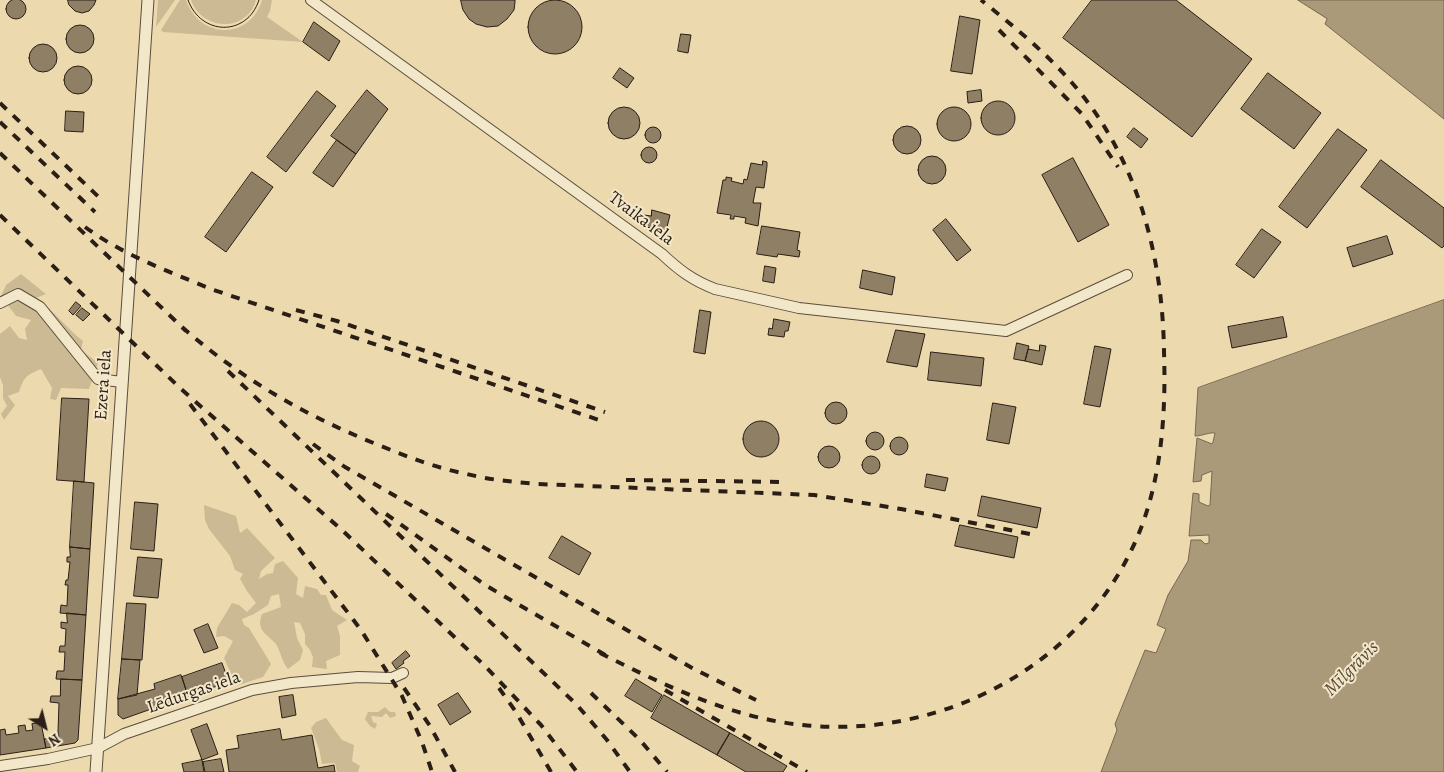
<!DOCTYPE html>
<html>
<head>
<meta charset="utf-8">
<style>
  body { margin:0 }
  #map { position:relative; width:1444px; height:772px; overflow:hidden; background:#ecdaae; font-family:Alegreya,serif }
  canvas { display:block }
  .north { position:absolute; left:20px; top:702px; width:50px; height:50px; -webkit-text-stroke:4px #f3e7ca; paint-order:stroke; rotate:144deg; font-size:14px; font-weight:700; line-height:20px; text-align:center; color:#2a1e16 }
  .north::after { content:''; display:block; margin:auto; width:18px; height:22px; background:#2a1e16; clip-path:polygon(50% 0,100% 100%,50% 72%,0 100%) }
</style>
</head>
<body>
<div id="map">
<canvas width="1444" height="772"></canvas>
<div class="north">N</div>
</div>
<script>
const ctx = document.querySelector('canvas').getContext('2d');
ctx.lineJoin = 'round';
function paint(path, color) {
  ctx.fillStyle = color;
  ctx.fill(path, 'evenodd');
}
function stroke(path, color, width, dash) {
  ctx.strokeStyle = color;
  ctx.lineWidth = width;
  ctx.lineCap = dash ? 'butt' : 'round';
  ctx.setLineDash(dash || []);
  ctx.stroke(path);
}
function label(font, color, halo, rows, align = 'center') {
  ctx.font = font + ' Alegreya,serif';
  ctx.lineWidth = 4;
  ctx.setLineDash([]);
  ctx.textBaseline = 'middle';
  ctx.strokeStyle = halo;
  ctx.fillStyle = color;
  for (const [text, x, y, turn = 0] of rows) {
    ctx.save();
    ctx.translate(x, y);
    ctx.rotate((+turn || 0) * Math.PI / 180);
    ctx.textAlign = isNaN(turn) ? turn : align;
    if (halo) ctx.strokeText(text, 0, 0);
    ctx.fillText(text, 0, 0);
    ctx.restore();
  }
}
const green = new Path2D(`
  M 158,0 L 175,0 L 156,27 Z
  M 180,0 L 186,0 C 199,39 250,41 262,0 L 272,0 L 270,11 L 267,17 L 303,42 L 163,32 L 161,30 Z
  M 191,0 L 256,0 C 247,33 202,31 191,0 Z
  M 21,274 L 46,294 L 36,298 C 54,310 66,328 83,341 L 81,350 L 98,363 L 89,389 L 61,388 L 56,400 L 50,399 L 52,388 L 41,369 C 27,375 24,376 19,392 L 8,396 L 15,405 L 4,420 L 1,414 L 7,406 L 3,398 L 3,385 L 0,377 L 0,334 L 10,326 L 19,338 L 27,340 L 25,329 L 31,320 L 16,316 L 1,296 L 6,285 Z
  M 204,505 L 236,516 L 240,533 L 247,528 L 275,558 L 261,571 L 259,579 L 267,574 L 273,573 L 275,564 L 283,561 L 298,578 L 296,594 L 303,598 L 305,586 L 317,589 L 321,595 L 326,595 L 332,610 L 347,620 L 337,626 L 340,636 L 340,655 L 326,661 L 327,669 L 312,667 L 313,657 L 310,650 L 305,644 L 305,634 L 300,623 L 294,622 L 297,638 L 303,650 L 300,660 L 288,669 C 282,662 281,653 276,644 C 272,639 265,635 262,630 C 259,624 260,620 262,614 L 281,607 L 279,594 L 271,596 L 268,605 L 254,614 L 242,619 L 244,625 L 249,628 L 271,664 L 263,677 L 239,685 L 231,674 L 224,658 L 233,641 L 224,636 L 216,637 L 217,628 L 232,603 L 239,605 L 247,612 L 256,603 L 247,591 L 240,579 L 243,574 L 235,570 L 230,556 L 209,529 L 205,520 Z
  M 385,707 L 390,712 L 395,712 L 396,716 L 390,718 L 386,713 L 382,717 L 371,716 L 373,722 L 377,724 L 375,729 L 370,726 L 365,719 L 368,712 L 378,712 Z
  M 326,718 L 342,740 L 354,745 L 352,761 L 360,766 L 358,772 L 337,772 L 335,763 L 322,764 L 319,749 L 311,728 L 316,722 Z`);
const water = new Path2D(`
  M 1298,0 L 1444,0 L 1444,119 L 1325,24 L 1327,19 Z
  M 1444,300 L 1444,772 L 1101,772 L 1117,730 L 1115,724 L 1145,650 L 1156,653 L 1166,629 L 1157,625 L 1168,595 L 1188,561 L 1191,540 L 1201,540 L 1205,544 L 1209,543 L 1209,535 L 1189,536 L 1193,493 L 1199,494 L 1199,502 L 1208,506 L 1210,505 L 1212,471 L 1202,475 L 1201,481 L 1193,482 L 1197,438 L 1212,444 L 1213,442 L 1215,433 C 1210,432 1202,436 1195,436 L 1198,388 Z`);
const building = new Path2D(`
  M6 9a10 10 0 1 1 20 0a10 10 0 1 1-20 0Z
  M 68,0 L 96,0 L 94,5 L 89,11 L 82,13 L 75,11 L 69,5 Z
  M 461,0 L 515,0 L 515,2 L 514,10 L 507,19 L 498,26 L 487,27 L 476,24 L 469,19 L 463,10 Z
  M 1092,0 L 1176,0 L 1252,59 L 1192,137 L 1063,38 Z
  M528 27a27 27 0 1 1 54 0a27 27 0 1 1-54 0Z
  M 960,16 L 980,20 L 972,74 L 951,71 Z
  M 314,22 L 340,41 L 329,61 L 303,42 Z
  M66 39a14 14 0 1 1 28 0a14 14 0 1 1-28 0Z
  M 681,34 L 691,35 L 688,53 L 678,51 Z
  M29 58a14 14 0 1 1 28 0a14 14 0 1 1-28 0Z
  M64 80a14 14 0 1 1 28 0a14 14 0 1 1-28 0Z
  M 620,68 L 634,78 L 627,88 L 613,78 Z
  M 1268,73 L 1321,113 L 1294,149 L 1241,109 Z
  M 367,90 L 388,109 L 356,154 L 331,136 Z
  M 981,90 L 982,101 L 968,103 L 967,92 Z
  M 317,91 L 336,106 L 286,172 L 267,157 Z
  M981 118a17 17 0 1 1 34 0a17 17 0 1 1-34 0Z
  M608 123a16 16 0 1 1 32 0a16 16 0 1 1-32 0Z
  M937 124a17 17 0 1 1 34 0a17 17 0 1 1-34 0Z
  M 66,111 L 84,112 L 83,132 L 65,131 Z
  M893 140a14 14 0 1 1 28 0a14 14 0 1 1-28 0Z
  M645 135a8 8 0 1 1 16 0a8 8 0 1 1-16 0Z
  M 1134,128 L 1148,139 L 1141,148 L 1127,137 Z
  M 1338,129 L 1367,150 L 1307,228 L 1279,207 Z
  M 337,140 L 356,154 L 333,187 L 313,173 Z
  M641 155a8 8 0 1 1 16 0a8 8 0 1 1-16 0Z
  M918 170a14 14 0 1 1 28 0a14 14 0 1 1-28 0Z
  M 1073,158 L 1109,225 L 1078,242 L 1042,175 Z
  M 1381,160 L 1444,208 L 1444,246 L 1442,248 L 1361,187 Z
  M 763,161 L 767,162 L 767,166 L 764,188 L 756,187 L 753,203 L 761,203 L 758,226 L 745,223 L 746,218 L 734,216 L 734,219 L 730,219 L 731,215 L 717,213 L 723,180 L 726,180 L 726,177 L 732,178 L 731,181 L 743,184 L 744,179 L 747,180 L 751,163 L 762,165 Z
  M 252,172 L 273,187 L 226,252 L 205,237 Z
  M 652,210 L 670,215 L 666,231 L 641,226 L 644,215 L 651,216 Z
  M 946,219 L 971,250 L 957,261 L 933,230 Z
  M 762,226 L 800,232 L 797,250 L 800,251 L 799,257 L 778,254 L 777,257 L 757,254 Z
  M 1262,229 L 1281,242 L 1254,278 L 1236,265 Z
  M 1387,236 L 1393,254 L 1353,267 L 1347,248 Z
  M 765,266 L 776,268 L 774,283 L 763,281 Z
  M 863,270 L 895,277 L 892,295 L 860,288 Z
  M 76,302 L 81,306 L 73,315 L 69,311 Z
  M 82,308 L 90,314 L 83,321 L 76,315 Z
  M 700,310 L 711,312 L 705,354 L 694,352 Z
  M 1283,317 L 1287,337 L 1232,348 L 1228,327 Z
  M 774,319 L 790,322 L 788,331 L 785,331 L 784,337 L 768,335 L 769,328 L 772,329 Z
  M 896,330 L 925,334 L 917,367 L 887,362 Z
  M 1017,343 L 1029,346 L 1025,361 L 1014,359 Z
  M 1040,345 L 1046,346 L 1042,365 L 1025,361 L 1028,349 L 1039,351 Z
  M 1095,346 L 1111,349 L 1100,407 L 1084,404 Z
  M 931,352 L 984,358 L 981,386 L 928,380 Z
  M 62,398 L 89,399 L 84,482 L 57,480 Z
  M825 413a11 11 0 1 1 22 0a11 11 0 1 1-22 0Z
  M 993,403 L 1016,407 L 1009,444 L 987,440 Z
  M743 439a18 18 0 1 1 36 0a18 18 0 1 1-36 0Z
  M866 441a9 9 0 1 1 18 0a9 9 0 1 1-18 0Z
  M890 446a9 9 0 1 1 18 0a9 9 0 1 1-18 0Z
  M818 457a11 11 0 1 1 22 0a11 11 0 1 1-22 0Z
  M862 465a9 9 0 1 1 18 0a9 9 0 1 1-18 0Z
  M 927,474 L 948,478 L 945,491 L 925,487 Z
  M 74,481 L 94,483 L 90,549 L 70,547 Z
  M 982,496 L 1041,508 L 1037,528 L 978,516 Z
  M 135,502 L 158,504 L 154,551 L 131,549 Z
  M 960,525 L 1018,537 L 1014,558 L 955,546 Z
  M 562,536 L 591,553 L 579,575 L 549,558 Z
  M 70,547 L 90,549 L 86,615 L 60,613 L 61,605 L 67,606 L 68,585 L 65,585 L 66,580 L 68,580 L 70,562 L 67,562 L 67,557 L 70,557 Z
  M 138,557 L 162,559 L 158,598 L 134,596 Z
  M 127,603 L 146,604 L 142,660 L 122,659 Z
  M 67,613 L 86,615 L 82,680 L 56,679 L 57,671 L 64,671 L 65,652 L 59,652 L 60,646 L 65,646 L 66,629 L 61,628 L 61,622 L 67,623 Z
  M 208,624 L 218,648 L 204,653 L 194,630 Z
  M 406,651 L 410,656 L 403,661 L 404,663 L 396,669 L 392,663 Z
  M 122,659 L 140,660 L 137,695 L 118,699 Z
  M 222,663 L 229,682 L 188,696 L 182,677 Z
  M 181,675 L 188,696 L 123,719 L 118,715 L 118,699 L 155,689 L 154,684 Z
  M 61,679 L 82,680 L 78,740 L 75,743 L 46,748 L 44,739 L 59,737 L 58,732 L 59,703 L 50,702 L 51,696 L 60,696 Z
  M 636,679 L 662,695 L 652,712 L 625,696 Z
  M 458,693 L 471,712 L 450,725 L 438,705 Z
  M 293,695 L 296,715 L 282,718 L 279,697 Z
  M 664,695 L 730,733 L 717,755 L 651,718 Z
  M 41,723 L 46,748 L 0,755 L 0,730 L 5,729 L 6,735 L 19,733 L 18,726 L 25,725 L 26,731 L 33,730 L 32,724 Z
  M 207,724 L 218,754 L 202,760 L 191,730 Z
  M 280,729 L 282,740 L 312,735 L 318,768 L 334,765 L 335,772 L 229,772 L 226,750 L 239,748 L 237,736 Z
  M 730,733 L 787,766 L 783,772 L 746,772 L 717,755 Z
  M 221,759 L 224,772 L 205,772 L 203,762 Z
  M 202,760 L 204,772 L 184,772 L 182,764 Z`);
const minor = new Path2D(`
  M 311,0 L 662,254 C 679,270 692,280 715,289 L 799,308 L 1006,331 L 1127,275
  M 0,303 L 18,294 L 40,307 L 98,379 L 122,382
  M 0,766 L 48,759 L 98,748 L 124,734 L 252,690 L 291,683 L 358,677 L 392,678 L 403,673`);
const tertiary = new Path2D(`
  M 96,772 C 111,514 130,257 148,0`);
const tram = new Path2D(`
  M 188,0 C 201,36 247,37 259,0`);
const rail = new Path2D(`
  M 999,30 L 1082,114 L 1118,167
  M 0,103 L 104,202
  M 0,122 L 95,212
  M 0,153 L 186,331
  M 0,215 L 181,389 L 343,531 L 486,667 L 541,725 L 577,772
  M 85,227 C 123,255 168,271 211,289 L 602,421
  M 296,310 L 337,321 L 605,412
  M 182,327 C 240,378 304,415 376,444 C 406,456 435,468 467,474 C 490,480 514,482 538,484 L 814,495 L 901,509 L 1030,534
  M 228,371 L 577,705 L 607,740 L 630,772
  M 190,404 L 361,630 L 402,696 L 422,742 L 432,772
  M 313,444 L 345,467 L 694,669 L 756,700
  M 626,480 L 787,482
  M 386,514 L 485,585 L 607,656
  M 600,653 C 664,685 731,718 803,725 C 944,740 1089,663 1141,528 C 1162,473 1166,410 1164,352 C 1163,278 1148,203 1111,138 C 1078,79 1032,41 981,0
  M 404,688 L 430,726 L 455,772
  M 499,688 L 516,712 L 551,772
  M 665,690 L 807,772
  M 591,693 L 640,740 L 667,772`);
const streetNames = [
  ["Tvaika iela",641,219,37],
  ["Ezera iela",104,385,-86],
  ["Lēdurgas iela",194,693,-19]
];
const waterNames = [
  ["Mīlgrāvis",1352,669,-45]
];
paint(green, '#cbba94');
paint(water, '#aa9a7a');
stroke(water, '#776852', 1);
paint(building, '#8f8065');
stroke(building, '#2a1e16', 1);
stroke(minor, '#5a4d3c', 12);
stroke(tertiary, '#5a4d3c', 13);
stroke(minor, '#f3e7ca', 10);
stroke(tertiary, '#f3e7ca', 11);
stroke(tram, '#2a1e16', 1);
stroke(rail, '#2a1e16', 4, [9, 9]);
label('18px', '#2a1e16', '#f3e7ca', streetNames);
label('italic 19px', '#574939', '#f3e7ca', waterNames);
</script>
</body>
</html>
